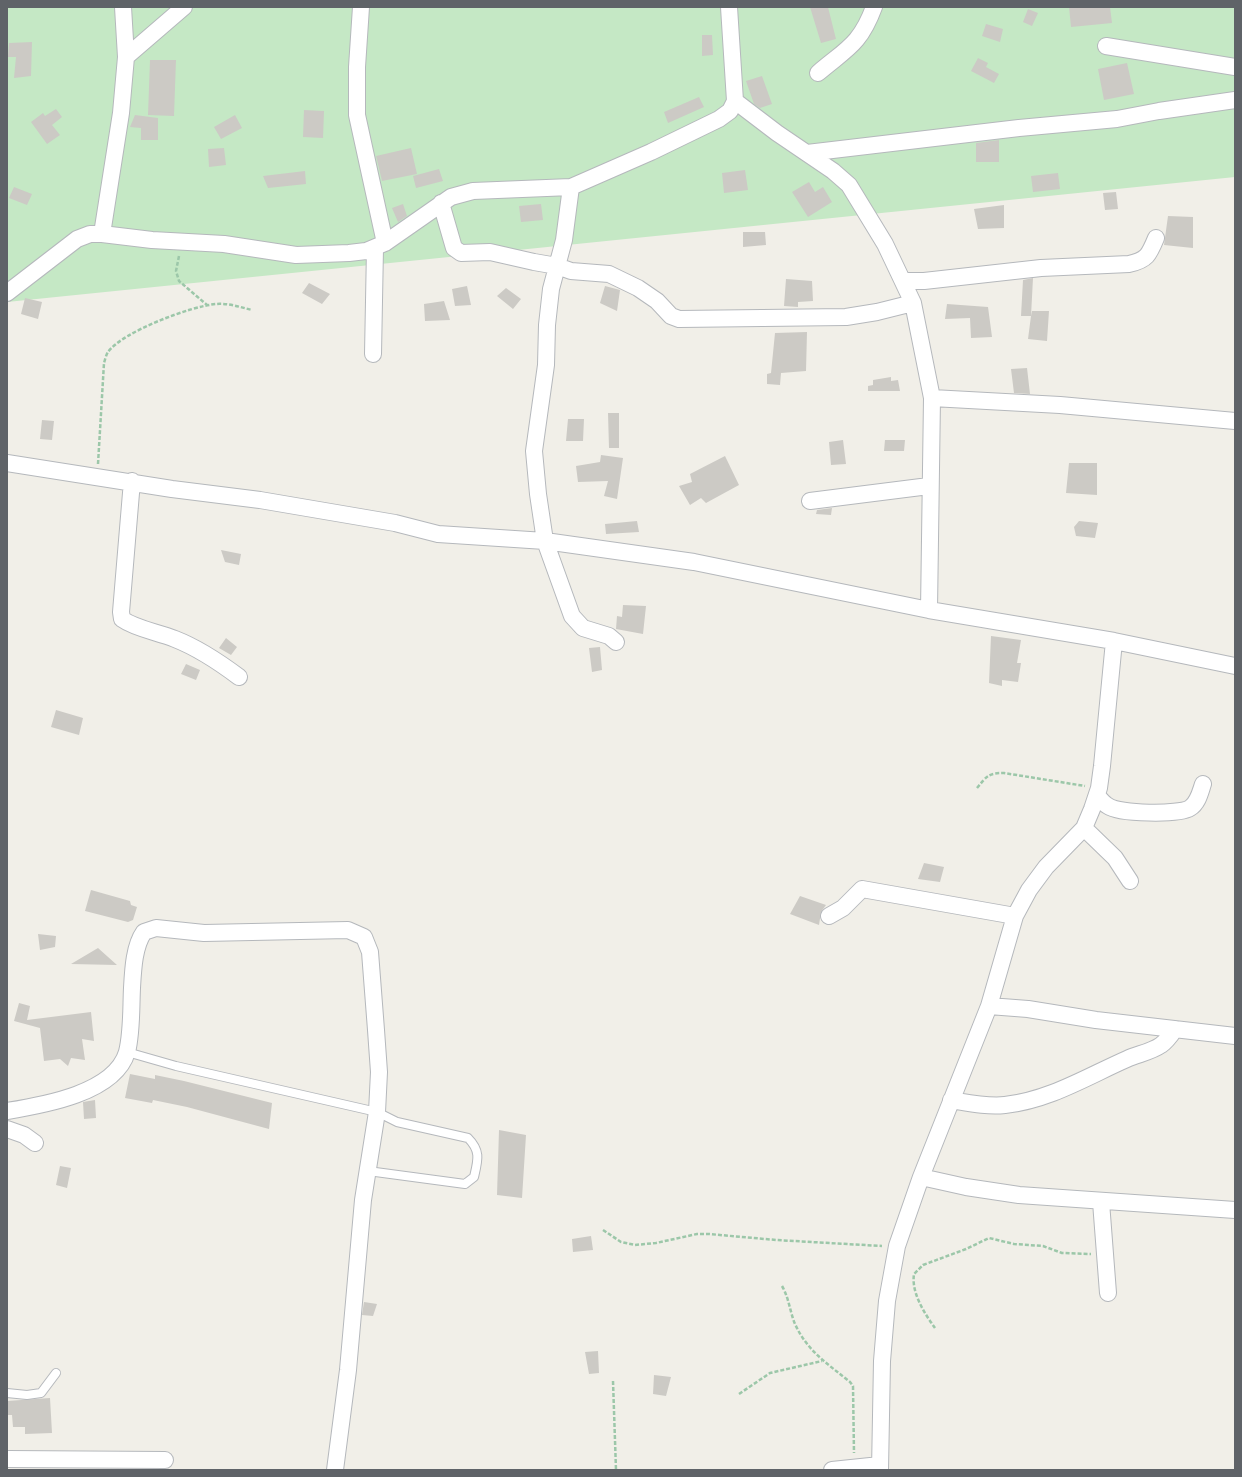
<!DOCTYPE html>
<html>
<head>
<meta charset="utf-8">
<style>
  body { margin:0 }
  #map { position:relative; width:1242px; height:1477px; overflow:hidden; background:#f1efe8; font-family:"DM Sans",sans-serif }
  canvas { display:block }
  .frame { position:absolute; inset:0; border:8px solid #5f6368; pointer-events:none }
</style>
</head>
<body>
<div id="map">
<canvas width="1242" height="1477"></canvas>
<div class="frame"></div>
</div>
<script>
const ctx = document.querySelector('canvas').getContext('2d');
ctx.lineJoin = 'round';
function paint(path, color) {
  ctx.fillStyle = color;
  ctx.fill(path, 'evenodd');
}
function stroke(path, color, width, dash) {
  ctx.strokeStyle = color;
  ctx.lineWidth = width;
  ctx.lineCap = dash ? 'butt' : 'round';
  ctx.setLineDash(dash || []);
  ctx.stroke(path);
}
const green = new Path2D(`
  M 7,7 L 1235,7 L 1235,177 L 7,302 Z`);
const building = new Path2D(`
  M 810,7 L 828,7 L 836,39 L 821,43 Z
  M 1069,7 L 1110,7 L 1112,23 L 1071,27 Z
  M 1028,9 L 1038,13 L 1032,26 L 1023,22 Z
  M 986,24 L 1003,29 L 1000,42 L 982,36 Z
  M 702,35 L 712,35 L 713,55 L 702,56 Z
  M 32,42 L 31,76 L 14,78 L 16,57 L 8,57 L 9,43 Z
  M 978,58 L 988,63 L 986,67 L 999,74 L 994,83 L 971,71 Z
  M 150,60 L 176,60 L 174,116 L 148,115 Z
  M 1127,63 L 1134,94 L 1104,100 L 1098,69 Z
  M 762,76 L 772,104 L 760,108 L 754,104 L 746,81 Z
  M 699,97 L 704,107 L 668,123 L 664,112 Z
  M 56,109 L 62,117 L 52,125 L 60,135 L 47,144 L 31,122 L 43,113 L 45,116 Z
  M 304,110 L 324,111 L 323,138 L 303,137 Z
  M 135,115 L 158,118 L 158,140 L 141,140 L 141,128 L 130,127 Z
  M 235,115 L 242,128 L 221,139 L 214,127 Z
  M 999,140 L 999,162 L 976,162 L 976,143 Z
  M 224,148 L 226,165 L 209,167 L 208,149 Z
  M 411,148 L 417,174 L 382,181 L 376,156 Z
  M 439,169 L 443,181 L 416,188 L 413,176 Z
  M 745,170 L 748,190 L 724,193 L 722,173 Z
  M 305,171 L 306,184 L 268,188 L 263,176 Z
  M 1058,173 L 1060,189 L 1033,192 L 1031,176 Z
  M 809,182 L 815,192 L 823,187 L 832,202 L 808,217 L 792,192 Z
  M 14,187 L 32,194 L 27,205 L 9,198 Z
  M 1116,192 L 1118,209 L 1105,210 L 1103,193 Z
  M 403,204 L 407,216 L 398,222 L 392,208 Z
  M 541,204 L 543,220 L 521,222 L 519,206 Z
  M 1004,205 L 1004,228 L 978,229 L 974,209 Z
  M 1168,216 L 1193,217 L 1193,248 L 1164,245 Z
  M 743,232 L 765,232 L 766,245 L 743,247 Z
  M 1033,278 L 1031,316 L 1032,311 L 1049,311 L 1047,341 L 1028,339 L 1031,316 L 1021,316 L 1023,280 Z
  M 786,279 L 812,281 L 813,301 L 798,302 L 798,307 L 784,306 Z
  M 309,283 L 330,294 L 322,304 L 302,293 Z
  M 467,286 L 471,305 L 455,306 L 452,289 Z
  M 605,286 L 620,290 L 617,311 L 600,303 Z
  M 506,288 L 521,299 L 513,309 L 497,296 Z
  M 25,298 L 42,302 L 38,319 L 21,314 Z
  M 444,301 L 450,320 L 425,321 L 424,304 Z
  M 947,304 L 988,307 L 992,337 L 971,338 L 970,318 L 945,319 Z
  M 807,332 L 806,371 L 781,373 L 780,385 L 767,384 L 767,374 L 771,373 L 775,333 Z
  M 1027,368 L 1030,394 L 1014,393 L 1011,369 Z
  M 891,377 L 891,381 L 898,380 L 900,391 L 868,391 L 868,386 L 873,385 L 873,380 Z
  M 608,413 L 619,413 L 619,448 L 609,448 Z
  M 568,419 L 584,419 L 583,441 L 566,441 Z
  M 42,420 L 54,421 L 52,440 L 40,439 Z
  M 843,440 L 846,464 L 831,465 L 829,442 Z
  M 885,440 L 905,440 L 904,451 L 884,451 Z
  M 601,455 L 623,458 L 617,499 L 604,496 L 608,481 L 578,482 L 576,466 L 600,462 Z
  M 725,456 L 739,485 L 706,503 L 701,498 L 690,505 L 679,486 L 692,482 L 690,474 Z
  M 1069,463 L 1097,463 L 1097,495 L 1066,493 Z
  M 832,508 L 831,515 L 816,514 L 817,510 Z
  M 637,521 L 639,532 L 606,534 L 605,524 Z
  M 1079,521 L 1098,523 L 1095,538 L 1076,536 L 1074,527 Z
  M 221,550 L 241,554 L 239,565 L 225,562 Z
  M 623,605 L 646,606 L 643,634 L 616,629 L 617,616 L 622,617 Z
  M 991,636 L 1021,640 L 1017,663 L 1021,663 L 1018,682 L 1002,680 L 1002,686 L 989,683 Z
  M 226,638 L 237,647 L 231,655 L 219,648 Z
  M 600,647 L 602,670 L 592,672 L 589,648 Z
  M 186,664 L 200,670 L 196,680 L 181,674 Z
  M 56,710 L 83,718 L 79,735 L 51,727 Z
  M 924,863 L 944,867 L 940,882 L 918,879 Z
  M 91,890 L 130,901 L 131,905 L 137,907 L 133,920 L 128,922 L 85,911 Z
  M 800,896 L 826,905 L 821,912 L 819,925 L 790,914 Z
  M 38,934 L 56,936 L 55,947 L 40,950 Z
  M 98,948 L 117,965 L 71,964 Z
  M 19,1003 L 30,1006 L 27,1020 L 91,1012 L 94,1041 L 82,1039 L 85,1060 L 71,1058 L 68,1066 L 60,1059 L 44,1061 L 40,1028 L 14,1021 Z
  M 130,1074 L 155,1079 L 155,1075 L 184,1081 L 272,1103 L 269,1129 L 187,1107 L 153,1100 L 152,1103 L 125,1098 Z
  M 95,1100 L 96,1118 L 84,1119 L 83,1102 Z
  M 499,1130 L 526,1135 L 522,1198 L 497,1195 Z
  M 60,1166 L 71,1168 L 67,1188 L 56,1185 Z
  M 591,1236 L 593,1250 L 573,1252 L 572,1239 Z
  M 364,1302 L 377,1304 L 373,1316 L 362,1315 Z
  M 598,1351 L 599,1373 L 589,1374 L 585,1352 Z
  M 654,1375 L 671,1377 L 666,1396 L 653,1394 Z
  M 50,1398 L 52,1433 L 25,1434 L 25,1427 L 13,1427 L 12,1415 L 7,1415 L 7,1401 Z`);
const path = new Path2D(`
  M 179,256 L 176,271 L 179,281 L 207,305
  M 98,464 L 104,363 C 105,360 106,355 108,352 C 122,332 191,306 216,304 C 228,303 240,307 252,310
  M 977,788 C 987,776 988,773 1004,773 L 1085,786
  M 603,1230 L 621,1242 L 635,1245 L 656,1243 L 697,1234 L 709,1234 L 776,1240 L 882,1246
  M 782,1286 C 789,1298 790,1312 795,1324 C 807,1351 828,1364 850,1382 L 853,1386 L 854,1453
  M 935,1328 C 925,1314 911,1293 914,1274 L 923,1265 L 966,1249 L 989,1238 L 1014,1244 L 1043,1246 L 1062,1253 L 1091,1254
  M 613,1381 L 616,1470
  M 739,1394 L 770,1373 L 822,1361`);
const lane = new Path2D(`
  M 127,1052 L 176,1066 L 377,1112 L 397,1122 L 468,1138 C 481,1151 478,1160 474,1177 L 465,1184 L 368,1171
  M 7,1393 L 27,1395 L 41,1393 L 56,1373`);
const street = new Path2D(`
  M 361,7 L 357,67 L 357,115 L 385,243
  M 1106,46 L 1235,67
  M 126,57 L 184,7
  M 818,73 C 846,49 860,45 874,7
  M 735,101 L 777,133 L 833,171 L 849,185 L 885,244 L 913,303 L 932,398 L 929,610
  M 807,153 L 1019,128 L 1117,119 L 1159,111 L 1235,100
  M 571,187 L 564,240 L 551,289 L 547,325 L 546,365 L 534,451 L 538,494 L 545,541 L 572,616 L 583,628 L 609,636 L 616,642
  M 441,203 L 454,248 L 461,253 L 490,252 L 534,262 L 557,266 L 571,271 L 609,274 L 638,288 L 657,301 L 671,316 L 679,319 L 846,317 L 877,312 L 913,303
  M 102,234 L 121,113 L 126,57 L 123,7
  M 904,281 L 924,281 L 1041,268 L 1129,264 C 1147,260 1149,255 1156,238
  M 7,293 L 77,239 L 90,234 L 102,234 L 152,240 L 224,244 L 296,255 L 349,253 L 366,251 L 385,243 L 451,197 L 473,191 L 571,187 L 651,152 L 719,119 L 730,111 L 735,101 L 729,7
  M 373,354 L 375,248
  M 932,398 L 1060,405 L 1235,421
  M 7,463 L 172,489 L 260,500 L 395,523 L 438,534 L 545,541 L 694,562 L 929,610 L 1114,641 L 1235,666
  M 132,481 L 121,612 L 122,619 C 136,629 158,632 175,639 C 198,648 219,662 239,677
  M 810,501 L 929,486
  M 1097,795 C 1100,799 1104,804 1108,806 C 1119,814 1179,815 1190,808 C 1198,803 1200,793 1203,784
  M 1084,828 L 1115,858 L 1130,881
  M 829,916 L 843,908 L 862,889 L 1015,916
  M 989,1006 L 1028,1009 L 1096,1020 L 1235,1036
  M 951,1100 C 969,1103 987,1107 1005,1105 C 1050,1100 1088,1076 1127,1059 C 1138,1054 1151,1052 1161,1045 C 1167,1041 1171,1035 1175,1029
  M 7,1111 C 44,1105 115,1093 127,1052 C 132,1032 131,1008 132,988 C 133,970 134,946 144,932 L 156,928 L 204,933 L 348,930 L 364,937 L 370,952 L 376,1030 L 379,1072 L 377,1112 L 363,1200 L 348,1370 L 335,1470
  M 7,1129 L 24,1135 L 35,1143
  M 921,1177 L 966,1187 L 1019,1195 L 1235,1210
  M 1101,1202 L 1108,1293
  M 7,1459 L 165,1460
  M 832,1470 L 880,1465
  M 880,1470 L 882,1361 L 887,1301 L 897,1246 L 921,1177 L 989,1006 L 1015,916 L 1029,890 L 1046,867 L 1084,828 L 1092,809 L 1099,788 L 1102,766 L 1114,641`);
paint(green, '#c5e8c5');
paint(building, '#cccac5');
stroke(lane, '#b5b8bc', 10);
stroke(street, '#b5b8bc', 18);
stroke(path, '#9cc7a9', 2.5, [4, 2]);
stroke(lane, '#fff', 8);
stroke(street, '#fff', 16);
</script>
</body>
</html>
